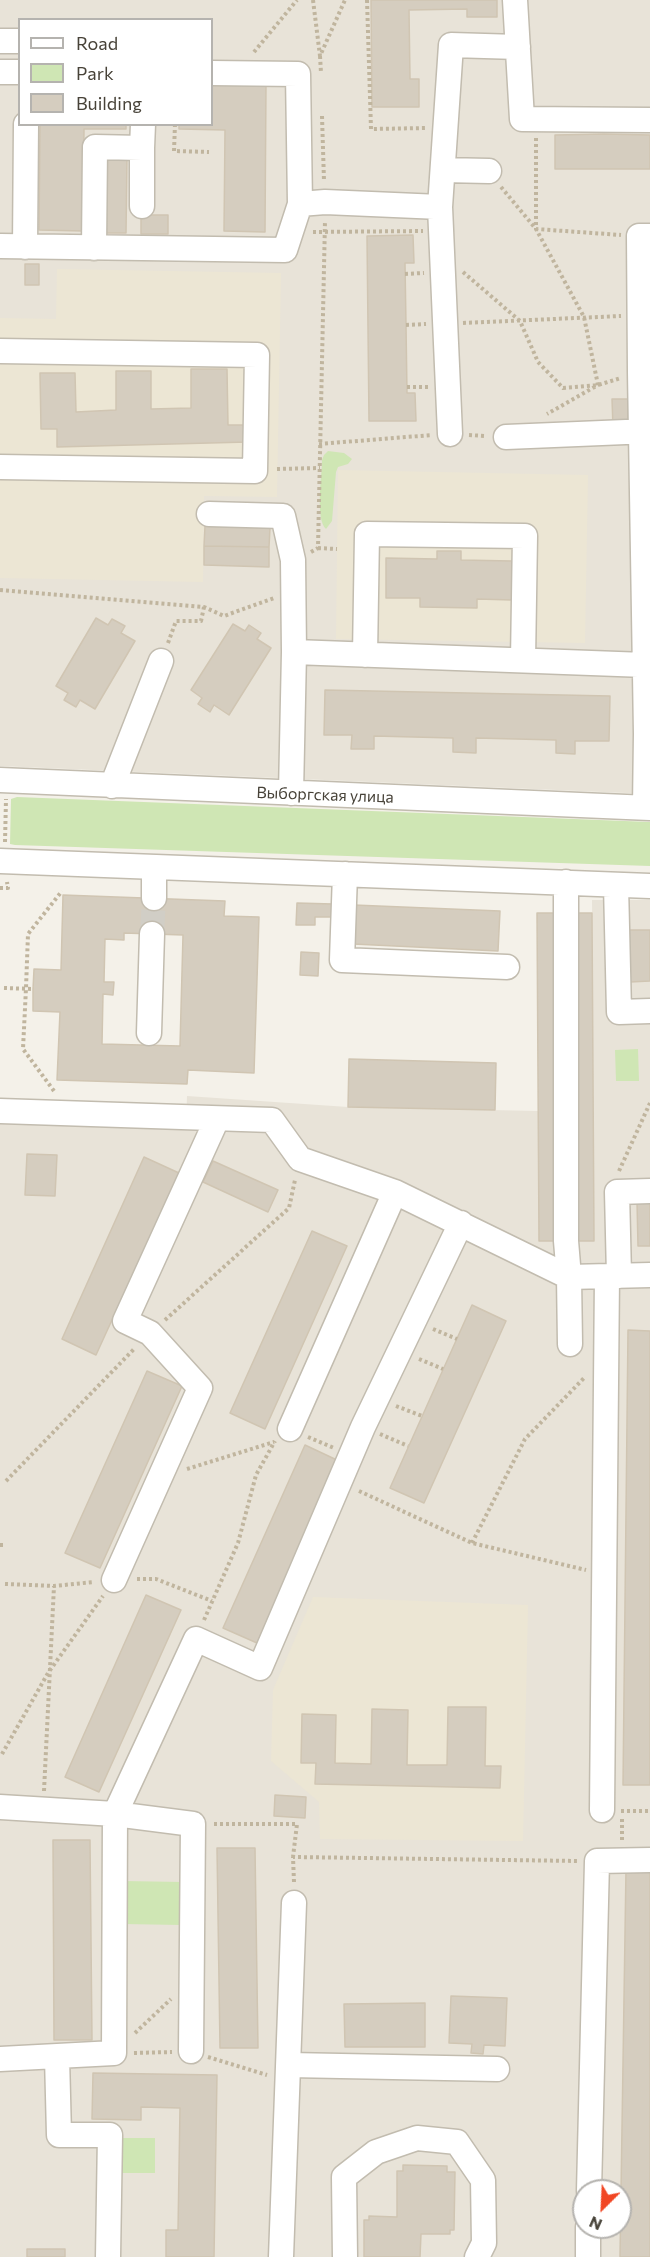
<!DOCTYPE html>
<html>
<head>
<meta charset="utf-8">
<style>
  body { margin:0 }
  #map { position:relative; width:650px; height:2257px; overflow:hidden; background:#f4f1e9; font-family:Commissioner,sans-serif }
  canvas { display:block }
  .legend { position:absolute; left:18px; top:18px; width:195px; height:108px; box-sizing:border-box; background:#fff; border:2px solid #b5b3af; margin:0; padding:8px 10px; list-style:none; font-size:18px; color:#474238 }
  .legend li { display:flex; align-items:center; gap:12px; height:30px }
  .legend b { width:30px; border:2px solid #b5b3af }
  .north { position:absolute; left:572px; top:2179px; width:60px; height:60px; box-sizing:border-box; background:#fff; border:2px solid #b5b3af; border-radius:50%; rotate:204deg; font-size:16px; font-weight:700; line-height:24px; text-align:center; color:#474238 }
  .north::after { content:''; display:block; margin:auto; width:21px; height:27px; background:#f14623; clip-path:polygon(50% 0,100% 100%,50% 72%,0 100%) }
</style>
</head>
<body>
<div id="map">
<canvas width="650" height="2257"></canvas>
<ul class="legend">
<li><b style="height:8px;background:#fff"></b>Road</li>
<li><b style="height:16px;background:#cfe6b4"></b>Park</li>
<li><b style="height:16px;background:#d5cdbf"></b>Building</li>
</ul>
<div class="north">N</div>
</div>
<script>
const ctx = document.querySelector('canvas').getContext('2d');
ctx.lineJoin = 'round';
function paint(path, color) {
  ctx.fillStyle = color;
  ctx.fill(path, 'evenodd');
}
function stroke(path, color, width, dash) {
  ctx.strokeStyle = color;
  ctx.lineWidth = width;
  ctx.lineCap = dash ? 'butt' : 'round';
  ctx.setLineDash(dash || []);
  ctx.stroke(path);
}
function label(font, color, halo, rows, align = 'center') {
  ctx.font = font + ' Commissioner,sans-serif';
  ctx.lineWidth = 4.5;
  ctx.setLineDash([]);
  ctx.textBaseline = 'middle';
  ctx.strokeStyle = halo;
  ctx.fillStyle = color;
  for (const [text, x, y, turn = 0] of rows) {
    ctx.save();
    ctx.translate(x, y);
    ctx.rotate((+turn || 0) * Math.PI / 180);
    ctx.textAlign = isNaN(turn) ? turn : align;
    if (halo) ctx.strokeText(text, 0, 0);
    ctx.fillText(text, 0, 0);
    ctx.restore();
  }
}
const residential = new Path2D(`
  M 0,0 L 650,0 L 650,794 L 0,766 ZM 20,20 L 212,20 L 212,124 L 20,124 Z
  M 592,900 L 650,900 L 650,2257 L 0,2257 L 0,1117 L 186,1124 L 187,1096 L 348,1107 L 538,1111 L 594,1240 ZM 584,2191 L 620,2191 L 620,2227 L 584,2227 Z`);
const education = new Path2D(`
  M 57,269 L 281,273 L 277,497 L 204,496 L 203,582 L 0,578 L 0,318 L 56,319 Z
  M 338,470 L 588,475 L 585,643 L 336,639 Z
  M 313,1597 L 528,1605 L 523,1841 L 320,1839 L 319,1802 L 271,1761 L 273,1690 Z`);
const green = new Path2D(`
  M 328,451 L 344,453 L 352,459 L 348,464 L 338,467 L 336,472 L 332,521 L 326,529 C 315,519 322,476 322,460 L 324,455 Z
  M 17,797 L 650,822 L 650,866 L 15,845 L 10,844 L 11,799 Z
  M 638,1049 L 639,1081 L 616,1081 L 615,1050 Z
  M 122,1881 L 183,1882 L 182,1925 L 122,1924 Z
  M 119,2138 L 155,2138 L 155,2173 L 119,2173 Z`);
const building = new Path2D(`
  M 371,0 L 497,0 L 497,17 L 467,17 L 467,9 L 409,10 L 410,79 L 419,79 L 419,107 L 372,107 Z
  M 212,84 L 266,84 L 265,232 L 224,231 L 225,130 L 179,129 L 179,124 L 212,124 Z
  M 40,124 L 126,124 L 126,129 L 84,129 L 83,231 L 39,230 Z
  M 604,134 L 650,135 L 650,169 L 555,169 L 555,135 Z
  M 106,157 L 127,157 L 126,233 L 105,233 Z
  M 141,215 L 168,215 L 168,234 L 141,234 Z
  M 413,235 L 414,263 L 405,263 L 406,325 L 407,393 L 415,393 L 416,421 L 369,421 L 367,236 Z
  M 25,264 L 39,264 L 39,285 L 25,285 Z
  M 191,369 L 227,369 L 228,425 L 248,425 L 248,442 L 57,447 L 57,429 L 41,429 L 40,373 L 75,373 L 76,412 L 116,410 L 116,371 L 151,371 L 151,409 L 191,408 Z
  M 612,399 L 628,399 L 628,427 L 613,428 Z
  M 205,526 L 270,528 L 269,547 L 204,546 Z
  M 204,546 L 269,547 L 269,567 L 204,565 Z
  M 437,551 L 461,551 L 461,560 L 512,561 L 512,600 L 477,599 L 477,608 L 420,607 L 420,598 L 386,598 L 386,558 L 437,559 Z
  M 96,618 L 108,625 L 112,619 L 125,626 L 121,633 L 135,641 L 95,709 L 80,700 L 76,707 L 64,700 L 68,693 L 56,686 Z
  M 233,624 L 245,631 L 249,625 L 261,633 L 257,639 L 271,648 L 229,715 L 214,705 L 210,712 L 198,704 L 202,698 L 191,690 Z
  M 325,690 L 610,696 L 609,741 L 575,741 L 575,754 L 556,753 L 556,740 L 476,738 L 476,753 L 453,752 L 453,738 L 374,736 L 374,749 L 351,749 L 352,735 L 324,735 Z
  M 63,895 L 225,901 L 224,916 L 259,917 L 254,1073 L 188,1070 L 187,1084 L 57,1080 L 60,1012 L 33,1011 L 33,989 L 34,969 L 61,970 ZM 124,933 L 183,935 L 180,1046 L 102,1044 L 103,994 L 113,995 L 114,982 L 104,982 L 105,939 L 124,940 Z
  M 297,903 L 333,904 L 332,917 L 315,917 L 315,925 L 296,925 Z
  M 354,905 L 500,911 L 498,951 L 353,944 Z
  M 537,913 L 555,913 L 557,1241 L 539,1241 Z
  M 574,913 L 592,913 L 594,1241 L 575,1241 Z
  M 628,930 L 650,930 L 650,981 L 630,982 Z
  M 301,952 L 319,953 L 318,976 L 300,975 Z
  M 349,1059 L 496,1063 L 495,1110 L 348,1107 Z
  M 27,1154 L 57,1155 L 55,1196 L 25,1195 Z
  M 144,1157 L 179,1173 L 96,1355 L 62,1339 Z
  M 213,1161 L 278,1190 L 268,1212 L 203,1182 Z
  M 650,1201 L 650,1246 L 638,1246 L 637,1202 Z
  M 312,1231 L 347,1246 L 265,1429 L 230,1413 Z
  M 472,1305 L 506,1321 L 424,1503 L 390,1488 Z
  M 628,1330 L 650,1331 L 650,1785 L 623,1785 Z
  M 147,1371 L 182,1386 L 100,1568 L 65,1553 Z
  M 305,1445 L 339,1461 L 257,1643 L 223,1628 Z
  M 146,1595 L 181,1610 L 99,1792 L 65,1777 Z
  M 448,1707 L 486,1707 L 485,1766 L 501,1766 L 500,1788 L 315,1784 L 316,1763 L 301,1763 L 302,1714 L 336,1715 L 335,1763 L 371,1764 L 372,1709 L 408,1710 L 407,1765 L 447,1765 Z
  M 275,1795 L 306,1797 L 305,1818 L 274,1816 Z
  M 53,1840 L 90,1840 L 92,2040 L 54,2040 Z
  M 217,1848 L 255,1848 L 258,2048 L 220,2048 Z
  M 626,1869 L 650,1869 L 650,2257 L 620,2257 Z
  M 451,1996 L 507,1998 L 505,2046 L 484,2045 L 483,2054 L 471,2053 L 472,2044 L 449,2043 Z
  M 425,2003 L 425,2047 L 345,2047 L 344,2004 Z
  M 93,2073 L 217,2075 L 214,2257 L 166,2257 L 166,2230 L 178,2230 L 180,2108 L 141,2107 L 141,2120 L 92,2119 Z
  M 403,2165 L 447,2166 L 447,2172 L 455,2172 L 454,2230 L 450,2230 L 450,2234 L 421,2234 L 420,2257 L 364,2257 L 364,2220 L 369,2220 L 369,2216 L 397,2217 L 397,2171 L 403,2171 Z
  M 27,2249 L 65,2249 L 65,2257 L 27,2257 Z`);
const minorTunnel = new Path2D(`
  M 152,934 L 154,898`);
const path = new Path2D(`
  M 313,0 L 320,56 L 345,0
  M 367,0 L 371,129 L 427,128
  M 254,52 L 297,0
  M 320,56 L 321,73
  M 322,116 L 324,181
  M 175,124 L 174,151 L 209,152
  M 536,138 L 536,229 L 584,317 L 598,385 L 547,414
  M 501,187 L 536,229 L 621,235
  M 313,232 L 423,231
  M 463,272 L 520,321 L 538,362 L 563,388 L 598,385 L 621,378
  M 405,274 L 424,273
  M 463,323 L 621,316
  M 406,325 L 426,324
  M 407,387 L 429,387
  M 469,435 L 485,436
  M 319,444 L 432,435
  M 277,469 L 320,468
  M 318,548 L 337,549
  M 311,552 L 318,548 L 325,221
  M 0,590 L 204,607 L 224,616 L 274,598
  M 168,643 L 176,621 L 201,621 L 204,607
  M 5,842 L 6,799
  M 0,888 L 8,888 L 7,882
  M 4,988 L 33,989
  M 54,1091 L 23,1049 L 26,988 L 28,934 L 62,891
  M 619,1171 L 650,1103
  M 165,1320 L 289,1208 L 295,1180
  M 433,1329 L 457,1339
  M 419,1359 L 443,1369
  M 396,1406 L 422,1416
  M 380,1434 L 408,1446
  M 308,1437 L 334,1448
  M 187,1469 L 274,1442
  M 6,1481 L 135,1348
  M 359,1491 L 472,1543 L 586,1570
  M 472,1543 L 525,1439 L 585,1377
  M 0,1545 L 5,1545
  M 137,1579 L 156,1579 L 212,1601
  M 5,1584 L 54,1586 L 94,1582
  M 204,1620 L 238,1543 L 256,1475 L 275,1441
  M 2,1754 L 48,1673 L 103,1596
  M 44,1791 L 54,1586
  M 621,1811 L 650,1811
  M 214,1824 L 297,1824 L 293,1857
  M 622,1840 L 622,1818
  M 294,1882 L 293,1857 L 578,1861
  M 135,2033 L 171,1999
  M 134,2053 L 172,2052
  M 208,2057 L 267,2075`);
const minor = new Path2D(`
  M 515,0 L 522,119 L 650,120
  M 0,41 L 20,41
  M 0,72 L 20,72
  M 212,73 L 298,74 L 300,204
  M 443,170 L 489,171
  M 142,206 L 142,148
  M 440,207 L 450,434
  M 0,246 L 285,250 L 300,204 L 325,202 L 440,207 L 451,45 L 518,47
  M 25,247 L 26,124
  M 94,248 L 95,147 L 142,148 L 143,124
  M 0,351 L 257,355 L 255,471 L 0,467
  M 506,437 L 650,431
  M 209,514 L 283,516 L 293,560 L 294,652
  M 365,655 L 367,534 L 525,536 L 523,660
  M 0,780 L 650,808
  M 112,786 L 161,661
  M 291,793 L 294,652 L 645,665
  M 645,807 L 646,734 L 640,372 L 639,236 L 650,236
  M 0,861 L 650,886
  M 345,874 L 342,960 L 507,967
  M 566,882 L 566,1241 L 569,1277 L 570,1344
  M 616,885 L 619,1012 L 650,1011
  M 154,898 L 154,867
  M 149,1033 L 152,934
  M 0,1111 L 272,1120 L 300,1159 L 395,1192 L 290,1429
  M 395,1192 L 569,1277 L 650,1275
  M 619,1276 L 617,1192 L 650,1191
  M 114,1580 L 200,1388 L 150,1333 L 125,1321 L 217,1119
  M 0,1807 L 115,1814 L 196,1639 L 260,1668 L 363,1427 L 461,1223
  M 602,1810 L 607,1276
  M 57,2057 L 59,2135 L 110,2135 L 108,2257
  M 0,2059 L 114,2053 L 115,1814 L 193,1824 L 191,2051
  M 289,2065 L 497,2069
  M 589,2191 L 597,1861 L 650,1860
  M 281,2257 L 294,1903
  M 345,2257 L 344,2177 L 376,2152 L 417,2138 L 457,2142 L 483,2180 L 484,2243 L 477,2257
  M 588,2257 L 588,2227`);
const streetNames = [
  ["Выборгская улица",325,795,2]
];
paint(residential, '#e8e3d8');
paint(education, '#ece6d4');
paint(green, '#cfe6b4');
paint(building, '#d5cdbf');
stroke(building, '#d0c5b2', 1.5);
stroke(minorTunnel, '#d1cec6', 24, [24, 12]);
stroke(minor, '#c2bcaf', 27);
stroke(path, '#c0b59e', 4, [3, 3]);
stroke(minor, '#fff', 24);
label('16px', '#474238', '#fff', streetNames);
</script>
</body>
</html>
